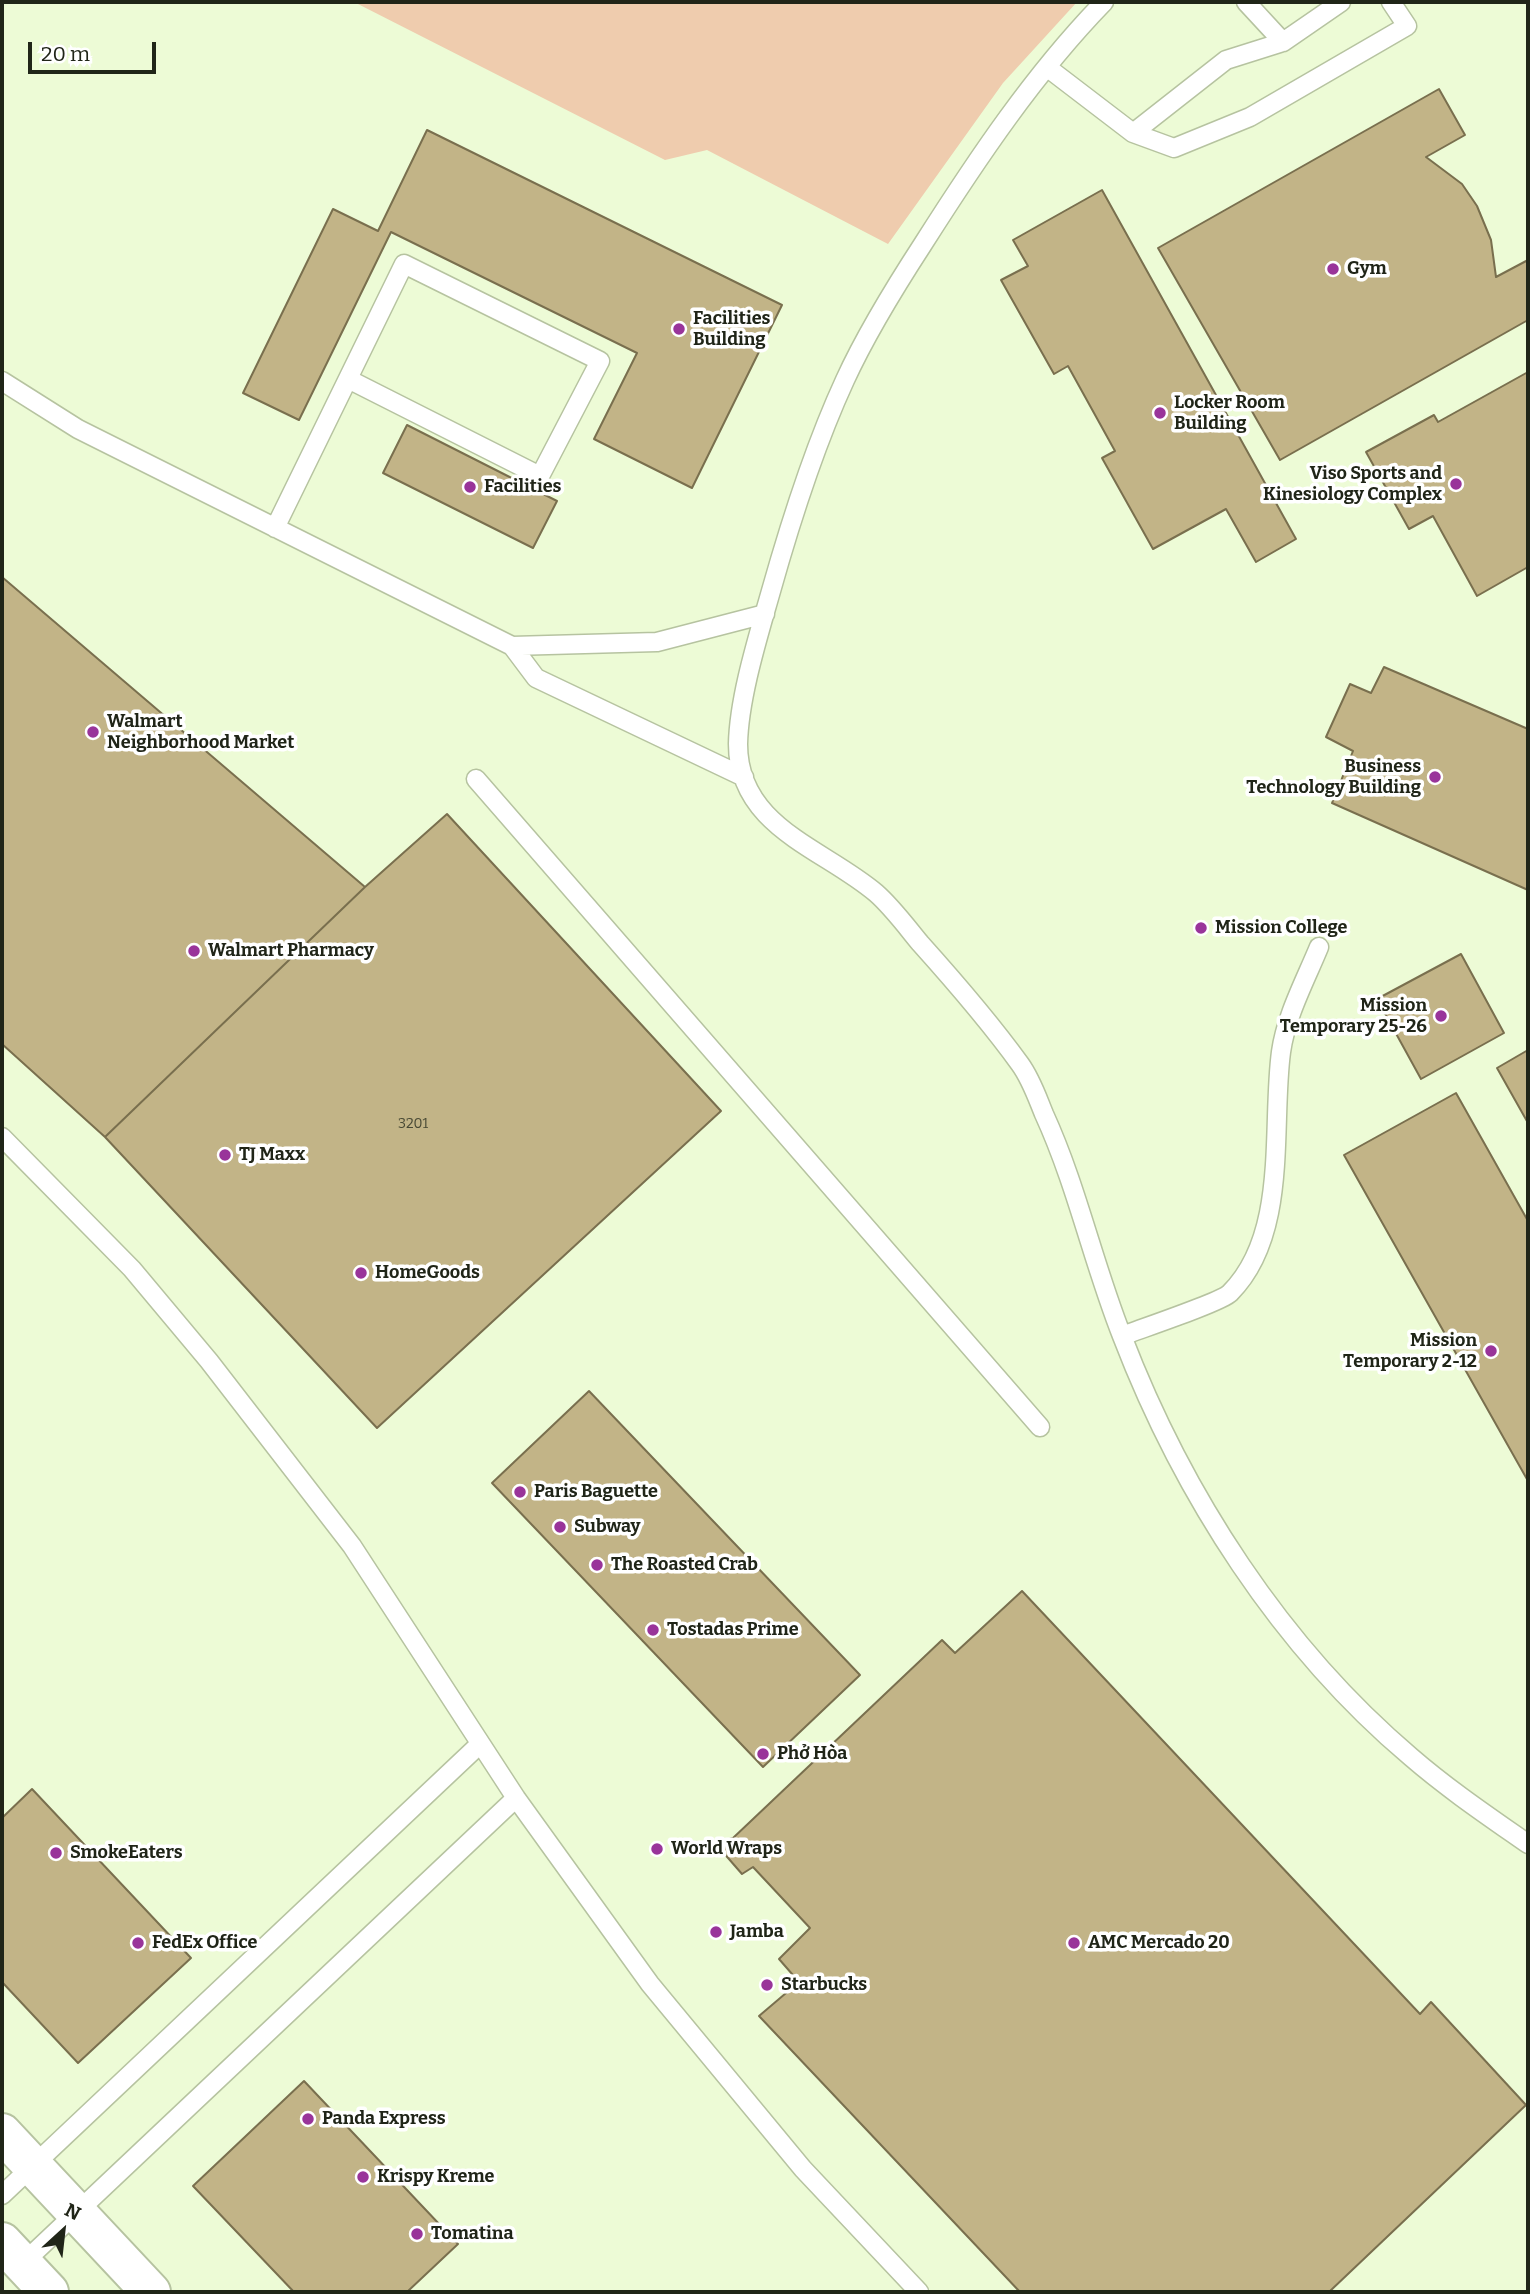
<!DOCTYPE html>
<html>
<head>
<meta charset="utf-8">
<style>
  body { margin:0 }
  #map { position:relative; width:1530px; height:2294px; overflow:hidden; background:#edfbd6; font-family:Bitter,serif }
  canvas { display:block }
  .frame { position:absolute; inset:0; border:4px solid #202518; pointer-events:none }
  .north { position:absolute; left:28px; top:2196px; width:70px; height:70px; -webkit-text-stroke:5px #fff; paint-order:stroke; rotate:27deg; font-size:19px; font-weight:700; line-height:28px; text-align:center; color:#202518 }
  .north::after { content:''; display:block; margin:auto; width:24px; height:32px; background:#202518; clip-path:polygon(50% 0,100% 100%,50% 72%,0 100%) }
  .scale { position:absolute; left:28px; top:42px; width:128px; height:32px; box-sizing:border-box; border:4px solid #202518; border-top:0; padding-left:9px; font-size:21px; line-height:24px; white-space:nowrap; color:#202518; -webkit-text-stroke:5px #fff; paint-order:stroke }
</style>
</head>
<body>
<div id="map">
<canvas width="1530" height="2294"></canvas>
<div class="frame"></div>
<div class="north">N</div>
<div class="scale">20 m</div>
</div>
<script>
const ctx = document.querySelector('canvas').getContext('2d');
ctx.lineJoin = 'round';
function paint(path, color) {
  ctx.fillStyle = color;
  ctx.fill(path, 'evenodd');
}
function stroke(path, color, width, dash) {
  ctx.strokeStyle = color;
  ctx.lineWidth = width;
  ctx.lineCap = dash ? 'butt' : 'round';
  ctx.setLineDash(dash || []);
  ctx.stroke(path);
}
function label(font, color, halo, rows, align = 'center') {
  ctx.font = font + ' Bitter,serif';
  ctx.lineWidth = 7;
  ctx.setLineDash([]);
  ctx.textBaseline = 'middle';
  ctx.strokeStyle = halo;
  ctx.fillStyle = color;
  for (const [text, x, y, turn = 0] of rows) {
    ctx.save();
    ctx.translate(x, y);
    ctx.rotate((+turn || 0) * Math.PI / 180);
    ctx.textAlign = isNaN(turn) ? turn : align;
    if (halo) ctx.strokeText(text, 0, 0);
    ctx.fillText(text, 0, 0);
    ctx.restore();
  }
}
const green = new Path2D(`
  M 354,2 L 1077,2 L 1003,83 L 888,244 L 707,150 L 665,160 Z`);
const building = new Path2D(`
  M 1439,89 L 1465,135 L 1426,157 L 1462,184 L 1477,206 L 1491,240 L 1496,277 L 1528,260 L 1528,320 L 1280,460 L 1158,248 Z
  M 427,130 L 782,305 L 692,488 L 594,439 L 637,353 L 391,232 L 299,420 L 243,393 L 333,209 L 378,231 Z
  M 1102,190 L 1296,539 L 1256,562 L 1226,509 L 1153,549 L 1102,458 L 1115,451 L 1068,366 L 1054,374 L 1001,280 L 1028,266 L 1013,240 Z
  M 1528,372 L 1528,567 L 1477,596 L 1433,516 L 1409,529 L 1366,452 L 1434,415 L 1438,422 Z
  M 407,425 L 557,501 L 533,548 L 383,473 Z
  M 2,577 L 365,887 L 105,1137 L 2,1044 Z
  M 1384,667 L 1528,729 L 1528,890 L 1332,803 L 1353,751 L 1326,737 L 1350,684 L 1371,693 Z
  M 447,814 L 721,1111 L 377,1428 L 105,1137 L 365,887 Z
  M 1461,954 L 1504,1033 L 1421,1079 L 1377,999 Z
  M 1528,1050 L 1528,1123 L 1497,1068 Z
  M 1456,1093 L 1528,1221 L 1528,1481 L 1344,1155 Z
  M 589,1391 L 860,1675 L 763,1767 L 492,1483 Z
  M 1022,1591 L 1420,2014 L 1431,2002 L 1526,2105 L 1329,2292 L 1020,2292 L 759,2016 L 799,1982 L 779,1959 L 810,1928 L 753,1867 L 742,1874 L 715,1843 L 733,1838 L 942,1640 L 955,1653 Z
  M 32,1789 L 191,1958 L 78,2063 L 2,1982 L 2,1818 Z
  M 304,2081 L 458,2244 L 407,2292 L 294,2292 L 193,2186 Z`);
const lane = new Path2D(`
  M 1104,2 C 1034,74 977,159 923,244 C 895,287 867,332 845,380 C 814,447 791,520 771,591 C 758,637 739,697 738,744 C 738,827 823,848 876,893 C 892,907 906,926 920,943 C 955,982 989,1021 1020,1064 C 1031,1079 1037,1097 1044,1114 C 1077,1186 1093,1263 1122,1336 C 1183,1495 1281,1647 1411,1757 C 1448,1789 1488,1816 1528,1844
  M 1246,2 L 1283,42 L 1341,2
  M 1048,68 L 1133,133 L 1174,148 L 1250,117 L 1407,26 L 1391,2
  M 1133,133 L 1226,60 L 1283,42
  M 2,381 L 78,429 L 512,646 L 657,642 L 765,614
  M 275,528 L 404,264 L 600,361 L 540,476 L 348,379
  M 512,646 L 536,678 L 744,777
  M 476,779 L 1040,1427
  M 2,1137 L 132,1269 L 209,1361 L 352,1546 L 516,1798 L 650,1984 L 803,2169 L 919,2292
  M 1122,1336 C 1140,1329 1221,1302 1230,1293 C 1289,1234 1271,1127 1281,1052 C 1286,1016 1305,981 1319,947
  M 2,2195 L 480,1744
  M 22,2264 L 516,1798`);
const secondary = new Path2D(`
  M 2,2133 L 151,2292
  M 2,2242 L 49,2292`);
const markers = [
  [1333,269,7,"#99349a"],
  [679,329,7,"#99349a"],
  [1160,413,7,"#99349a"],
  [1456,484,7,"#99349a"],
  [470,487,7,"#99349a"],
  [93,732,7,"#99349a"],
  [1435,777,7,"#99349a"],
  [1201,928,7,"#99349a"],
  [194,951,7,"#99349a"],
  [1441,1016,7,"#99349a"],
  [225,1155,7,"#99349a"],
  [361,1273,7,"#99349a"],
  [1491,1351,7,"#99349a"],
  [520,1492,7,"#99349a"],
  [560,1527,7,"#99349a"],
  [597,1565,7,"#99349a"],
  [653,1630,7,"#99349a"],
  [763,1754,7,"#99349a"],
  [657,1849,7,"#99349a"],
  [56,1853,7,"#99349a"],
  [716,1932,7,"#99349a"],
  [138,1943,7,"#99349a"],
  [1074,1943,7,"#99349a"],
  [767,1985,7,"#99349a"],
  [308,2119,7,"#99349a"],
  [363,2177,7,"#99349a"],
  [417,2234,7,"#99349a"]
];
const numberNames = [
  ["3201",413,1124]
];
const poiNames = [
  ["Gym",1347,269],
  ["Facilities",693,319],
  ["Building",693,340],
  ["Locker Room",1174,403],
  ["Building",1174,424],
  ["Viso Sports and",1442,474,"right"],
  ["Kinesiology Complex",1442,495,"right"],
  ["Facilities",484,487],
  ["Walmart",107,722],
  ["Neighborhood Market",107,743],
  ["Business",1421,767,"right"],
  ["Technology Building",1421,788,"right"],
  ["Mission College",1215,928],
  ["Walmart Pharmacy",208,951],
  ["Mission",1427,1006,"right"],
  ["Temporary 25-26",1427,1027,"right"],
  ["TJ Maxx",239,1155],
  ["HomeGoods",375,1273],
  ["Mission",1477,1341,"right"],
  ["Temporary 2-12",1477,1362,"right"],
  ["Paris Baguette",534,1492],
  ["Subway",574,1527],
  ["The Roasted Crab",611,1565],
  ["Tostadas Prime",667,1630],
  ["Phở Hòa",777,1754],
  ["World Wraps",671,1849],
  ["SmokeEaters",70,1853],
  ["Jamba",730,1932],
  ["FedEx Office",152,1943],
  ["AMC Mercado 20",1088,1943],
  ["Starbucks",781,1985],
  ["Panda Express",322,2119],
  ["Krispy Kreme",377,2177],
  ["Tomatina",431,2234]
];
paint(green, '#efccae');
paint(building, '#c2b487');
stroke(building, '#796f4e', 2);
stroke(lane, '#b6c3a0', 21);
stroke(secondary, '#b6c3a0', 42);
stroke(lane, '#fff', 18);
stroke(secondary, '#fff', 38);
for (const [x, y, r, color] of markers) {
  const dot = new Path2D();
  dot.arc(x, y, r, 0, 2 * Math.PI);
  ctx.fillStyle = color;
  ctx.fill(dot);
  stroke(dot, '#fff', 2.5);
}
label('14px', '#484934', null, numberNames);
label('bold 18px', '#202518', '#fff', poiNames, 'left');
</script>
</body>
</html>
